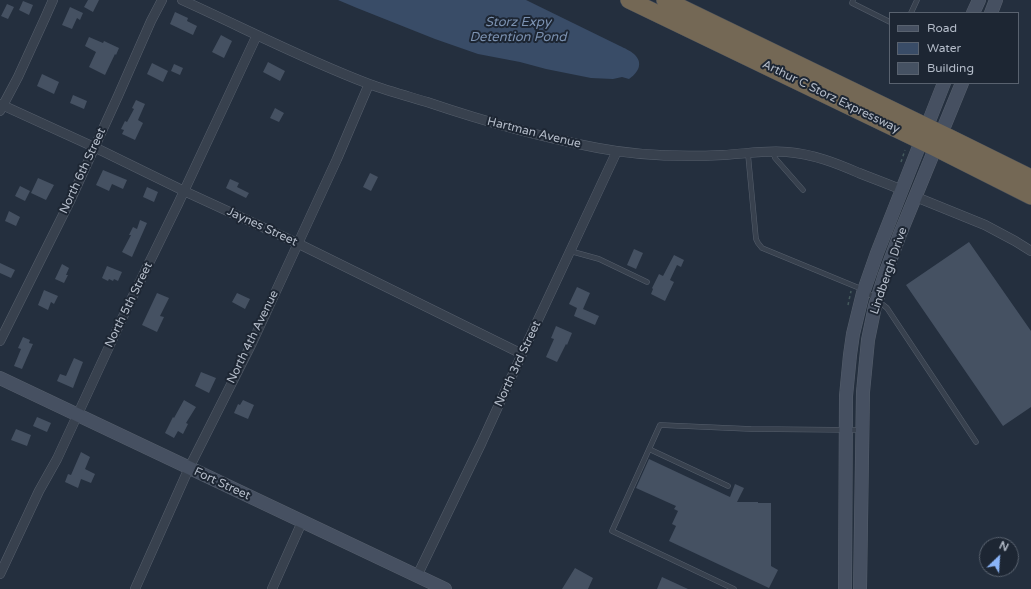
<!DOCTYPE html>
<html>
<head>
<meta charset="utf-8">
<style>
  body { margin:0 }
  #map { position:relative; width:1031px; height:589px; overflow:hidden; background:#242f3e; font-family:"Varela Round",sans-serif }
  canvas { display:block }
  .legend { position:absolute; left:889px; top:12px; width:130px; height:72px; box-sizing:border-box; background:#1d2633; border:1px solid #59626f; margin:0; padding:5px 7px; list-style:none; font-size:12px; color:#b4bcc9 }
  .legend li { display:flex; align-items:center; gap:8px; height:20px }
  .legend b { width:20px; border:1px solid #59626f }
  .north { position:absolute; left:979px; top:537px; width:40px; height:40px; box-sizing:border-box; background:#1d2633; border:1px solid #59626f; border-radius:50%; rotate:25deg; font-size:11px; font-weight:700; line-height:16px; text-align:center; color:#b4bcc9 }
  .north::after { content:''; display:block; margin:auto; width:14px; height:18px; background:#8ab4f8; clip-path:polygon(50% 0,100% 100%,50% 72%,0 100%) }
</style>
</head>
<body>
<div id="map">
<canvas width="1031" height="589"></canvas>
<ul class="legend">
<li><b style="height:5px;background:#465061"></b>Road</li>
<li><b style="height:11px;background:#394c67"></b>Water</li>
<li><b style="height:11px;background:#455162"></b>Building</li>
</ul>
<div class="north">N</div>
</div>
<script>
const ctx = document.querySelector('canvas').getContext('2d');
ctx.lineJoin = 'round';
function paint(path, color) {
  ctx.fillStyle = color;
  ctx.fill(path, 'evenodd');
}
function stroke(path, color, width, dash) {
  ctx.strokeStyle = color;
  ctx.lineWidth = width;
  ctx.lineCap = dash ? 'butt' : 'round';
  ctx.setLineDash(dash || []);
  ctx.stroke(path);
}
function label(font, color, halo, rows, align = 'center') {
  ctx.font = font + ' "Varela Round",sans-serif';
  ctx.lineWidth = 4;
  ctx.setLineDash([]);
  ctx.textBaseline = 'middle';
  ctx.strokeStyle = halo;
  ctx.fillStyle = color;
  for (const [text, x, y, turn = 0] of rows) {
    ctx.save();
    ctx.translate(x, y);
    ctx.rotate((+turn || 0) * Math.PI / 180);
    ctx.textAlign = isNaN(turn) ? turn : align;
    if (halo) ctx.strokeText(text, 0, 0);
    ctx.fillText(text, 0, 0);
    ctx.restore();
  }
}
const water = new Path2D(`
  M 338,0 L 526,0 L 620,46 C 624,48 631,51 634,54 C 644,63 638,73 629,79 L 622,77 L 613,79 L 591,78 L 546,69 L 520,62 L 478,54 L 435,39 L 357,8 Z`);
const building = new Path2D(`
  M 88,0 L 99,0 L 93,12 L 84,7 Z
  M 23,1 L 33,5 L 29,15 L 19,10 Z
  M 7,4 L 14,7 L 8,19 L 1,16 Z
  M 70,7 L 83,13 L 80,20 L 77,18 L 72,29 L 62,25 Z
  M 175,12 L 188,18 L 187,21 L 197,26 L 193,35 L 170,24 Z
  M 221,35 L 232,41 L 224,58 L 212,52 Z
  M 89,37 L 103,43 L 104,41 L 119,48 L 116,55 L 115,54 L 105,75 L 89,67 L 96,52 L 85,46 Z
  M 268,62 L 285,71 L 280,81 L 263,72 Z
  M 152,63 L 168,71 L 163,82 L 147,74 Z
  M 174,64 L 183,68 L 180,75 L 171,71 Z
  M 42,74 L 59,82 L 54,94 L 37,86 Z
  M 73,95 L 87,101 L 84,109 L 70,103 Z
  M 136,100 L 145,104 L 138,120 L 143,123 L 135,140 L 122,134 L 124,130 L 121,129 L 125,121 L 127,122 L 134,109 L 132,108 Z
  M 275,108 L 284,113 L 279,122 L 270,118 Z
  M 103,170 L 127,180 L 123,189 L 112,184 L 109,191 L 96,185 Z
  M 370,173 L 378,177 L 371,191 L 363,187 Z
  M 38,178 L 54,185 L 46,200 L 31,193 Z
  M 230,179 L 239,183 L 237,187 L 249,193 L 246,198 L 226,188 Z
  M 20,186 L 30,191 L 25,201 L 15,196 Z
  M 147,187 L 158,192 L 154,202 L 143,197 Z
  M 9,211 L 20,217 L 16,226 L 5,221 Z
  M 140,220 L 147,223 L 132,257 L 122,252 L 131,235 L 129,235 L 133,227 L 137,229 Z
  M 969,242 L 1031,331 L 1031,407 L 1003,426 L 906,285 Z
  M 634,249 L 643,253 L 636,269 L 627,265 Z
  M 674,255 L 684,260 L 681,267 L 677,265 L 670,280 L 674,282 L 665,301 L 651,294 L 653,289 L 652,288 L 659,274 L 663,276 Z
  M 0,263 L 15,270 L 11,278 L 0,273 Z
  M 62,264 L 69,268 L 66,275 L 68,275 L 64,283 L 55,279 Z
  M 107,266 L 122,272 L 118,281 L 114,279 L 113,281 L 109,279 L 108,281 L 102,278 Z
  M 577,287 L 590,293 L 583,309 L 599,316 L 595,325 L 574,316 L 577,308 L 569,304 Z
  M 44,290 L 58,296 L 54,304 L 51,302 L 48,310 L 38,305 Z
  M 157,293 L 169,298 L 160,316 L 164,317 L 157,332 L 142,325 Z
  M 237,293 L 250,299 L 245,309 L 232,302 Z
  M 556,326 L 572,333 L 567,345 L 566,344 L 557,362 L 546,357 L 554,339 L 551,338 Z
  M 23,337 L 30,340 L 29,343 L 33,344 L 22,369 L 14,366 L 21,349 L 18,348 Z
  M 74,358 L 83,362 L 73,388 L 57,381 L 60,374 L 66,376 Z
  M 201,372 L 216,378 L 209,393 L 195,386 Z
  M 184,400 L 196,407 L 186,423 L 188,424 L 183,434 L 178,431 L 174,438 L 165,433 L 173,417 L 174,418 Z
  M 243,400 L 254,405 L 248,419 L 234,413 L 238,404 L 240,405 Z
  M 37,417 L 51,423 L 47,432 L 33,426 Z
  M 16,429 L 31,435 L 27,446 L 11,440 Z
  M 81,452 L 90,457 L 85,469 L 95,474 L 91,483 L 81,479 L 78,488 L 65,482 L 68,474 L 71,475 Z
  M 649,459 L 730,497 L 735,484 L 744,488 L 737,502 L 758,502 L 758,503 L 771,503 L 771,566 L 778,570 L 769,588 L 669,541 L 676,526 L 672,524 L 678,511 L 674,509 L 676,506 L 636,488 Z
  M 575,568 L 593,578 L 588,589 L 562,589 Z
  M 662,577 L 688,589 L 657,589 Z`);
const path = new Path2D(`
  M 901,162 L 905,150
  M 848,305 L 851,291`);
const lane = new Path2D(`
  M 853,0 L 852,3 L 890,22
  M 911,13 L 917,0
  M 773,152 L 775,158 L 803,190
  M 748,154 L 756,239 L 758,243 L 762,248 L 864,290 L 887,308 L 976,442
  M 570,251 L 599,259 L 647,282
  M 649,449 L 728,486
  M 734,589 L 612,531 L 660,425 L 751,429 L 860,430`);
const street = new Path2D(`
  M 182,0 C 244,28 305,60 369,84 C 388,91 407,96 427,102 C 483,121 540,137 598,148 C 639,156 682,157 723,155 C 744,154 766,150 787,152 C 813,154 836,163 859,173 C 874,179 888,184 902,190
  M 0,104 L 94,147 L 184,191 L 297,243 L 522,354
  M 0,111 L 18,77 L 45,18 L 53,0
  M 916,197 L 985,225 L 1015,241 L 1031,251
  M 0,341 L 71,199 L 118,96 L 151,21 L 162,0
  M 0,574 L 39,491 L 57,459 L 127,308 L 178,204 L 257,35
  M 417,576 L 481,444 L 522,354 L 617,151
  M 135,589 L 189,468 L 252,343 L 337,159 L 369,84
  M 272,589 L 302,522`);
const secondary = new Path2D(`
  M 973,13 L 979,0
  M 991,13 L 996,0
  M 0,378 L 445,589
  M 845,589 L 846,396 L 850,355 L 853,334 L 863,293 L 877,253 L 944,83
  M 860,589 L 863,392 L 868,340 L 875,306 L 884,277 L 900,234 L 962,83`);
const highway = new Path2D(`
  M 629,0 L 936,148 L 1031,196
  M 665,0 L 950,138 L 1031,178`);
const streetNames = [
  ["Arthur C Storz Expressway",831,97,26],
  ["Hartman Avenue",534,133,14],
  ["North 6th Street",83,171,-65],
  ["Jaynes Street",262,227,25],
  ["Lindbergh Drive",889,271,-71],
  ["North 5th Street",129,305,-64],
  ["North 4th Avenue",253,337,-64],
  ["North 3rd Street",518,364,-65],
  ["Fort Street",222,484,25]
];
const waterNames = [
  ["Storz Expy",518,23],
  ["Detention Pond",518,38]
];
paint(water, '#394c67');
paint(building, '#455162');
stroke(lane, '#565f6c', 5.5);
stroke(street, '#565f6c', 10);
stroke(secondary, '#565f6c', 14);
stroke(highway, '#434c59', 18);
stroke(path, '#44595c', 1.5, [3, 3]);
stroke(lane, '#38414e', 4.5);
stroke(street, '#38414e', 9);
stroke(secondary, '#465061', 13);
stroke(highway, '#746855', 17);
label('12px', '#b4bcc9', '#1d2633', streetNames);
label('italic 13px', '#7c92b1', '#1d2633', waterNames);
</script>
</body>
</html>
